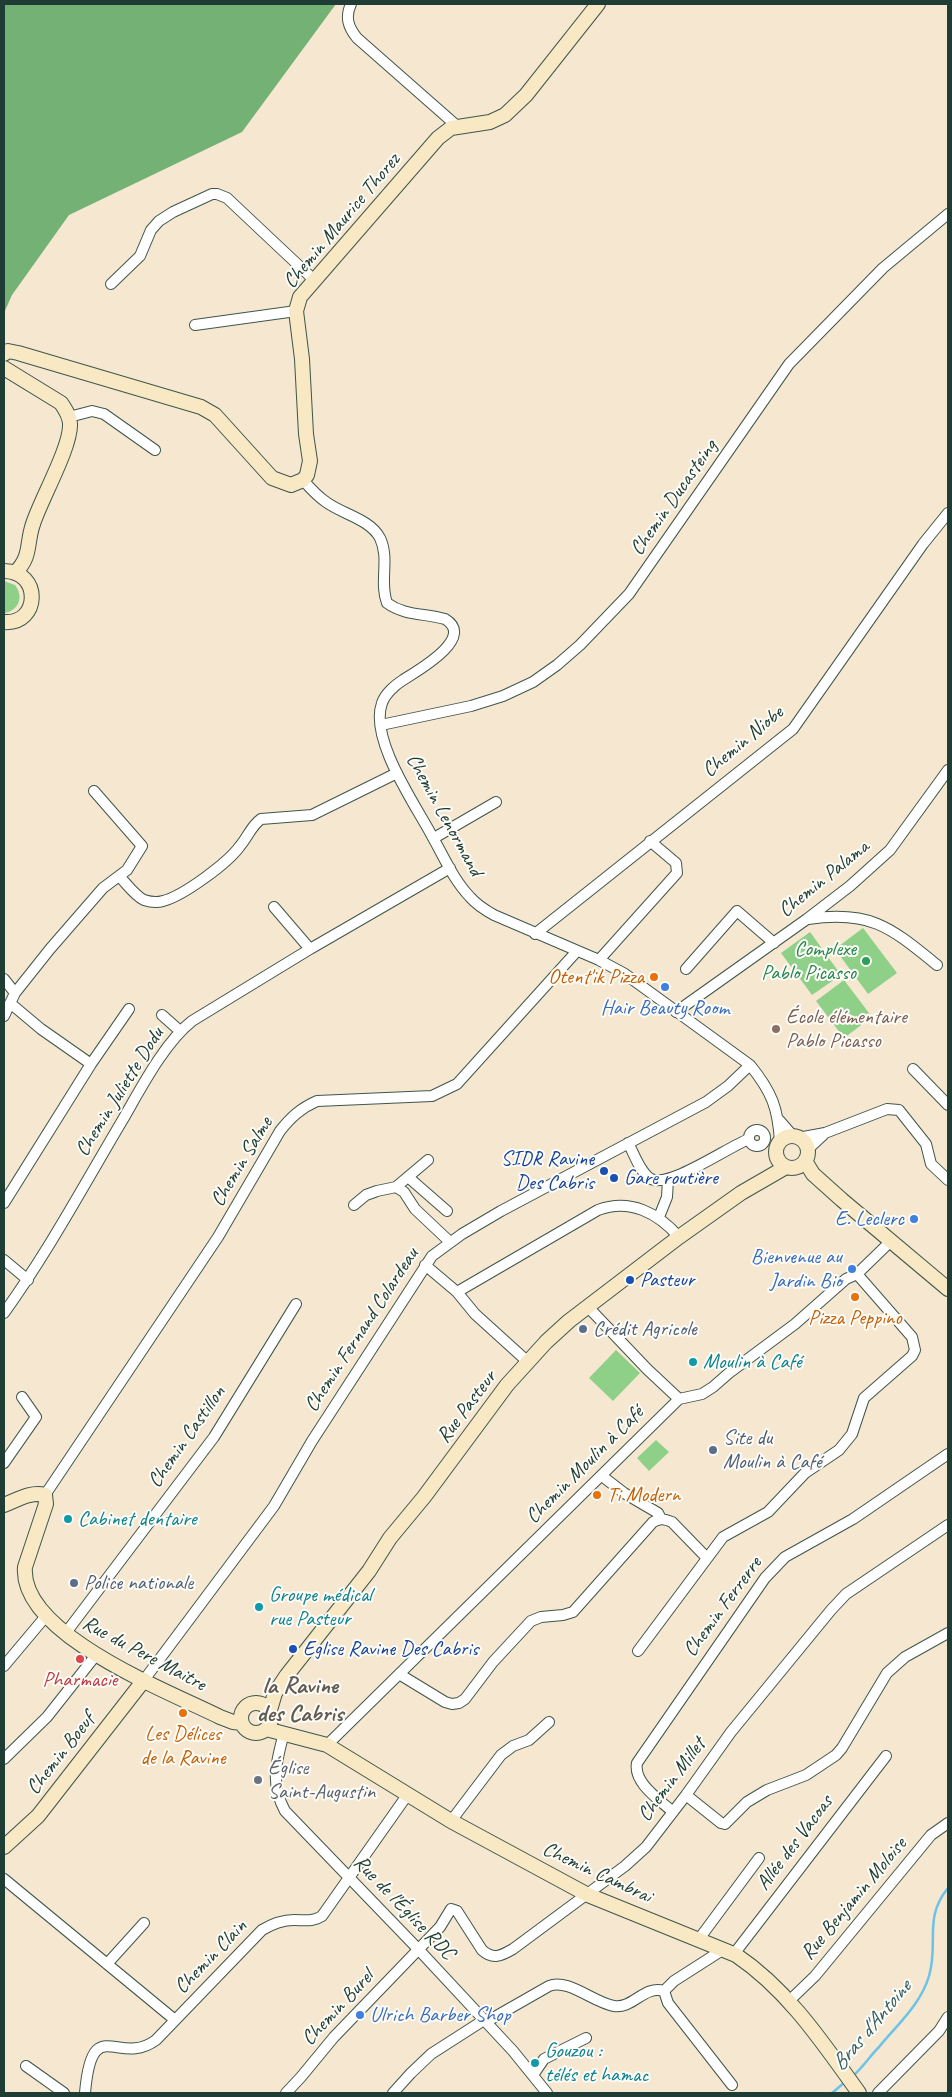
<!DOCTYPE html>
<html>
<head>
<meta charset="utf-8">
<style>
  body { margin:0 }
  #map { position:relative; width:952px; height:2097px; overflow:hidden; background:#f5e7d0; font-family:Caveat,sans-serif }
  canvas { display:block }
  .frame { position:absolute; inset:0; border:5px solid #1f3d34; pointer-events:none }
</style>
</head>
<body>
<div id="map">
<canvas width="952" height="2097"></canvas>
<div class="frame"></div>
</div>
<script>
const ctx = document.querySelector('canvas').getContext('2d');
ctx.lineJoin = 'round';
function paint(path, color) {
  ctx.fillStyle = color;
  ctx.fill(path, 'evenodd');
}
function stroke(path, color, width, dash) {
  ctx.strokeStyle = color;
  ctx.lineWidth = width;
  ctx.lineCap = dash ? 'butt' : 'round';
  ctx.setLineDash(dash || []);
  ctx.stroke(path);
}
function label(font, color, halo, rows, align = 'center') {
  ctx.font = font + ' Caveat,sans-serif';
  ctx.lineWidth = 4;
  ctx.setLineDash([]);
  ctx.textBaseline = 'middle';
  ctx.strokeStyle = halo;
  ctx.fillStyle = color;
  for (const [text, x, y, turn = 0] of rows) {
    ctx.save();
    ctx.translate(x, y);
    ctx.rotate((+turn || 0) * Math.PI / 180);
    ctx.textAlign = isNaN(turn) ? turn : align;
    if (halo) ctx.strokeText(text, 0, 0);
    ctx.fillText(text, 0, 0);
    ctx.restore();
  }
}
const green = new Path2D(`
  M 4,581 L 15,585 C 24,597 19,610 5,613 L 4,613 Z
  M 863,928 L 897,973 L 868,994 L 835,949 Z
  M 810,932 L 841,975 L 812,995 L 781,953 Z
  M 844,980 L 872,1017 L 844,1038 L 816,1001 Z
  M 616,1350 L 640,1373 L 613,1401 L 589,1378 Z
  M 656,1440 L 669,1452 L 649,1471 L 637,1458 Z`);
const forest = new Path2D(`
  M 4,4 L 336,4 L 242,132 L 69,215 L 12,295 L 4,313 Z`);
const stream = new Path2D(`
  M 853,2076 C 863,2067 870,2056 879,2047 C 897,2025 921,2004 929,1976 C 939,1944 923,1918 948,1888
  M 832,2093 L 845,2082`);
const street = new Path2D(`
  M 351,4 C 345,17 348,27 357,38 L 457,126
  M 111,284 L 140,256 L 151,230 L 159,221 L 173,212 L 212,194 L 217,194 L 227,198 L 313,279
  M 195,325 L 296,311
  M 69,417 L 92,411 L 104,414 L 155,450
  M 303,480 C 310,488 317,496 326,502 C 342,514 370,519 380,538 C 390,559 379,582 387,603 C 405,616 424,613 445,619 C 477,638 415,672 403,680 C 395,685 385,694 382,703 C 369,739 415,804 432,836 C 444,857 453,879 470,897 C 477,905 485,910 494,915 L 599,960 L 625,974 L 750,1065 C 772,1092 778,1108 780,1142
  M 381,725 L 471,706 L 503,696 L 533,682 L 557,665 L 580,645 L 629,594 L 789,364 L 883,268 L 948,214
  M 434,838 L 496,802
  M 119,876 C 126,883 135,896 144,900 C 150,902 157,903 163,901 C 183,896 228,863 240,846 C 248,837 251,826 261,819 L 312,815 L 397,773
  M 274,907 L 310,949
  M 808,919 C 871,910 890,927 937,965
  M 535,934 L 793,729 L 923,544 L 948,513
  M 599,960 L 677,873 L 676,863 L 650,841
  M 686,969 L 737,911 L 774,943
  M 4,979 L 15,993
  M 10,1003 L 41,1029 L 91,1064
  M 676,1012 L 807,919 L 850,886 L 890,850 L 948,770
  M 162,1015 L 180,1031
  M 4,1016 L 15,993 L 50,949 L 103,888 L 127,870 L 142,846 L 94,791
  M 913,1069 L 948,1105
  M 779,1120 L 793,1136
  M749 1138a8 8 0 1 1 16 0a8 8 0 1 1-16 0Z
  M 798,1138 L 825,1133 L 887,1109 L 899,1110 L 926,1144 L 931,1164 L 948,1180
  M 628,1143 C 634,1153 640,1173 651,1179 C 670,1188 728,1147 749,1139
  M 808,1149 L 823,1135
  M 408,1177 L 447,1211
  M 396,1187 L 404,1192 L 415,1209 L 450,1242
  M 4,1203 L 91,1064 L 129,1009
  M 354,1205 L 366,1195 L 377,1191 L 396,1187 L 428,1160
  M 659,1217 L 667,1197 L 668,1179
  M 4,1260 L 28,1280
  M 425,1265 L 457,1292 L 475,1314 L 528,1362
  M 457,1292 L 598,1210 C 630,1198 658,1213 679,1237
  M 588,1307 L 647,1369 L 679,1399
  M 4,1313 C 48,1252 84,1185 122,1121 C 140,1090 164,1043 192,1021 L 310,949 L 450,868
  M 4,1463 L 36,1417 L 22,1397
  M 602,1476 L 624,1493 L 658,1513 L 661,1519
  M 45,1495 L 218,1237 L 280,1131 C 291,1117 301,1108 317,1101 L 432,1096 L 457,1084 L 577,951
  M 65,1634 L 214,1437 L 296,1304
  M 638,1651 L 723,1537 L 768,1512 L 805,1473 L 839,1450 L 852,1434 L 864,1398 L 912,1356 L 915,1350 L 912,1337 L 857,1274
  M 4,1666 L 46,1616
  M 399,1674 L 445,1702 L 452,1704 L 459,1703 L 465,1699 L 493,1662 L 531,1621 L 541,1617 L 563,1615 L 573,1612 L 653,1522 C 661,1518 664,1519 672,1522 L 706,1557
  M 144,1680 L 274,1506 L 312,1441 L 432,1256 L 462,1234 L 501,1211 L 706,1102 L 728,1086 L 750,1065
  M 284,1733 C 276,1762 270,1784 285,1811 L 419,1950 L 513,2051 L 547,2093
  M 327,1745 L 679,1399 L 702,1394 L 713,1387 L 729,1373 L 795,1324 L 846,1279 L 857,1274 L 891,1241
  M 4,1759 L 47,1717 L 96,1655
  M 686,1795 L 721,1823 L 725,1824 L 747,1802 L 767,1790 L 806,1775 L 836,1755 L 842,1748 L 887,1673 L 905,1657 L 948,1633
  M 673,1812 C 660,1800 633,1783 637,1763 L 765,1578 L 785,1557 L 853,1519 L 948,1454
  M 451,1821 L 501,1755 L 513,1746 L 529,1740 L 549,1722
  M 4,1879 L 175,2020
  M 699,1939 L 759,1858
  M 724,1949 L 674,1981 L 664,1991 L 668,2003 L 732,2085
  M 734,1954 L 886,1756
  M 107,1964 L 144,1923
  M 789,2001 L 815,1976 L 931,1835 L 948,1823
  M 486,2022 L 549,1986 C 568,1978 594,2003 614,2006 C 633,2009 644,1985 664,1991
  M 26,2066 L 64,2093
  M 533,2075 L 544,2059 L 586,2038
  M 85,2093 C 92,2011 118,2068 156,2040 L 262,1930 C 272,1924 282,1920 294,1920 C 305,1920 313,1922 322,1916 L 408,1794
  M 286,2093 L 301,2077 L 334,2037 L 440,1927 L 451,1909 L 457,1911 L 482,1950 C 493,1960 501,1956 513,1949 L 625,1866 L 646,1847 L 686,1795 L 731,1732 L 831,1610 L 846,1594 L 948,1525
  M 393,2093 L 411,2073 L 431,2054 L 484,2020
  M 878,2093 L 939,2031 L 948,2017`);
const secondary = new Path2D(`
  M 4,354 L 8,351 L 18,353 L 201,407 L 215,415 L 272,478 L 291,485 L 303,480 L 307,475 L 310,461 L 306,434 L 302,359 L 296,311 L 300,297 L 438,138 L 451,128 L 490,122 L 505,115 L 526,95 L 598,4
  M 4,368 L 61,403 C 65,409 70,416 70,424 C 71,447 41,499 33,524 C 26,544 32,556 15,573
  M 4,571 C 42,571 40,625 4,622
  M776 1152a16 16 0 1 1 32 0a16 16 0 1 1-32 0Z
  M 805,1161 L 813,1174 L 842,1200 L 948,1289
  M 4,1505 C 17,1500 31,1491 45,1495 L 46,1504 L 25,1567 C 19,1634 170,1692 220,1717 L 233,1722 L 242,1723
  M241 1718a15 15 0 1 1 30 0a15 15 0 1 1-30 0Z
  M 270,1710 L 275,1693 L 287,1675 L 369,1571 L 390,1538 L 424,1497 L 507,1385 L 546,1342 L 569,1321 L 679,1237 L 741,1193 L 786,1167
  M 266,1729 L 327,1745 L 451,1821 L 588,1895 L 736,1955 C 788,1990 823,2043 859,2093
  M 4,1847 L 38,1816 L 144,1680`);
const markers = [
  [866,961,5,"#2e9e5b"],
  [654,977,5,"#e8710a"],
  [665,987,5,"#3f7fe0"],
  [776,1029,5,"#8d6e63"],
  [604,1171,5,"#1a4fb4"],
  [614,1178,5,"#1a4fb4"],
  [914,1219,5,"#3f7fe0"],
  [852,1269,5,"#3f7fe0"],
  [630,1280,5,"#1a4fb4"],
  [855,1297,5,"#e8710a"],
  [583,1329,5,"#5c6f8a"],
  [693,1362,5,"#0f9aa8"],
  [713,1450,5,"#5c6f8a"],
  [597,1495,5,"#e8710a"],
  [68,1519,5,"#0f9aa8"],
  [74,1583,5,"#5c6f8a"],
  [259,1607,5,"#0f9aa8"],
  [293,1649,5,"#1a4fb4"],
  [80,1659,5,"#e0444e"],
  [183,1713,5,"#e8710a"],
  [258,1780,5,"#6b7280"],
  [360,2015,5,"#3f7fe0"],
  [535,2063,5,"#0f9aa8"]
];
const streetNames = [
  ["Chemin Maurice Thorez",342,221,-50],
  ["Chemin Ducasteing",674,498,-55],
  ["Chemin Niobe",743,742,-40],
  ["Chemin Lenormand",444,815,61],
  ["Chemin Palama",824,879,-39],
  ["Chemin Juliette Dodu",120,1092,-58],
  ["Chemin Salme",242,1162,-59],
  ["Chemin Fernand Colardeau",362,1330,-57],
  ["Rue Pasteur",467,1407,-53],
  ["Chemin Castillon",187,1437,-55],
  ["Chemin Moulin à Café",585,1465,-45],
  ["Chemin Ferrerre",723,1607,-54],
  ["Rue du Pere Maitre",144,1654,28],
  ["Chemin Boeuf",61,1754,-52],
  ["Chemin Millet",672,1780,-53],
  ["Allée des Vacoas",795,1843,-53],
  ["Chemin Cambrai",597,1873,25],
  ["Rue Benjamin Moloise",854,1899,-50],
  ["Rue de l'Église RDC",404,1908,46],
  ["Chemin Clain",211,1957,-46],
  ["Chemin Burel",338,2008,-47]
];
const leisureNames = [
  ["Complexe",856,949],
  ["Pablo Picasso",856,973]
];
const foodNames = [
  ["Otent'ik Pizza",644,977,"right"],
  ["Pizza Peppino",855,1318],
  ["Ti Modern",607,1495,"left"],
  ["Les Délices",183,1734],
  ["de la Ravine",183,1758]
];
const shopNames = [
  ["Hair Beauty Room",665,1008,"center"],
  ["E. Leclerc",904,1219],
  ["Bienvenue au",842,1257],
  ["Jardin Bio",842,1281],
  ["Ulrich Barber Shop",370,2015,"left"]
];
const educationNames = [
  ["École élémentaire",786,1017],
  ["Pablo Picasso",786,1041]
];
const transitNames = [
  ["SIDR Ravine",594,1159,"right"],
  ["Des Cabris",594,1183,"right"],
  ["Gare routière",624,1178],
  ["Pasteur",640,1280],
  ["Eglise Ravine Des Cabris",303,1649]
];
const serviceNames = [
  ["Crédit Agricole",593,1329],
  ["Site du",723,1438],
  ["Moulin à Café",723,1462],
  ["Police nationale",84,1583]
];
const cultureNames = [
  ["Moulin à Café",703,1362],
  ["Cabinet dentaire",78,1519],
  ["Groupe médical",269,1595],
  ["rue Pasteur",269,1619],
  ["Gouzou :",545,2051],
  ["télés et hamac",545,2075]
];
const healthNames = [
  ["Pharmacie",80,1680]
];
const worshipNames = [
  ["Église",268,1768],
  ["Saint-Augustin",268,1792]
];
const waterNames = [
  ["Bras d'Antoine",872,2026,-50]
];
const quarterNames = [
  ["la Ravine",300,1687],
  ["des Cabris",300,1715]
];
paint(green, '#8fd088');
paint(forest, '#73b274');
stroke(stream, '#6bc3e8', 2.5);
stroke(street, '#3f564b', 12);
stroke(secondary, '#3f564b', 16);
stroke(street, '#fff', 10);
stroke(secondary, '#f8e8c3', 14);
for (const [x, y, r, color] of markers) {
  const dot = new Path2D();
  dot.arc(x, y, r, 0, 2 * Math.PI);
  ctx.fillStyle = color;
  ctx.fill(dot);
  stroke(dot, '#fdfcf7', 2);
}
label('21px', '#1f3d34', '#fdfcf7', streetNames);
label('21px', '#27864d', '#fdfcf7', leisureNames, 'right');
label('21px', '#c56008', '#fdfcf7', foodNames);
label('21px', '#366cbe', '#fdfcf7', shopNames, 'right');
label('21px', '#785e54', '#fdfcf7', educationNames, 'left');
label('21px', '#164399', '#fdfcf7', transitNames, 'left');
label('21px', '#4e5e75', '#fdfcf7', serviceNames, 'left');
label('21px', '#0d838f', '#fdfcf7', cultureNames, 'left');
label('21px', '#be3a42', '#fdfcf7', healthNames);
label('21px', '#5b616d', '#fdfcf7', worshipNames, 'left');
label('italic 22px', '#325e61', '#fdfcf7', waterNames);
label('bold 24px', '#615c52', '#fdfcf7', quarterNames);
</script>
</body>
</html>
